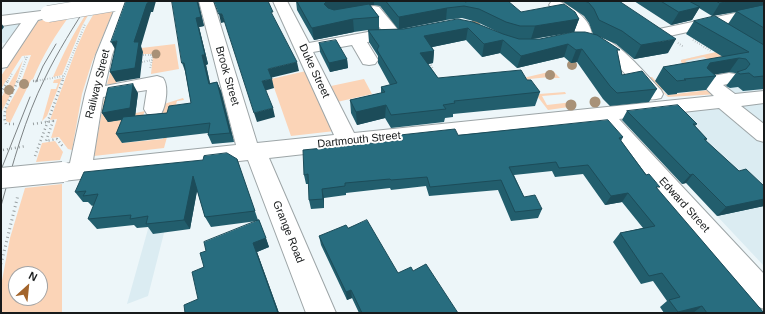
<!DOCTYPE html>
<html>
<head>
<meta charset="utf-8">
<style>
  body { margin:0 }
  #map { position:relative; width:765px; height:314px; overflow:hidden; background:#edf6f9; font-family:Helvetica,sans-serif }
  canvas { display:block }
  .frame { position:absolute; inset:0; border:2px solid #171a1b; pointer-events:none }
  .north { position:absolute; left:8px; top:266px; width:40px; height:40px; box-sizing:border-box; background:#fff; border:1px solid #a2a3a4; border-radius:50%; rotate:27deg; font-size:11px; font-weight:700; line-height:16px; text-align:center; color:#171a1b }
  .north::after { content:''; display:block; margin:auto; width:14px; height:18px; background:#a3642b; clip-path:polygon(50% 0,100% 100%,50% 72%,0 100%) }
</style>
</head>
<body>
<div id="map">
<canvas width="765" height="314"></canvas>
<div class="frame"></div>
<div class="north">N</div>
</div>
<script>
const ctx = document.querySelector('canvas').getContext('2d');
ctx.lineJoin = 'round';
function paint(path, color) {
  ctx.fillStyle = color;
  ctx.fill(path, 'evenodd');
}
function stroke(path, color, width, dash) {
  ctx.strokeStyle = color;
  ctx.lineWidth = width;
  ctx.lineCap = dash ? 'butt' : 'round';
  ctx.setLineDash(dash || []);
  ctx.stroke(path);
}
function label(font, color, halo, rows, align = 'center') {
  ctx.font = font + ' Helvetica,sans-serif';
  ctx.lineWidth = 4;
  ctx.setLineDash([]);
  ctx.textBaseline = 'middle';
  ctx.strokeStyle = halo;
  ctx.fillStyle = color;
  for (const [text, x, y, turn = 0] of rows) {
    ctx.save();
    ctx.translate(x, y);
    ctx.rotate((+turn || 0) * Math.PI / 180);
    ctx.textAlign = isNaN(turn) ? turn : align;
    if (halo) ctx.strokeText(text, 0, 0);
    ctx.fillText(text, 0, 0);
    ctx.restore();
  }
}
const built = new Path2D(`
  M 48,14 L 44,19 L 38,21 L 26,40 L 1,43 L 1,21 Z
  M 702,55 L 718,67 L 764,59 L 764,191 L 728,175 L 667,108 L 727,101 L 691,69 L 681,62 L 681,60 Z
  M 180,170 L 148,296 L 127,304 L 164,172 Z
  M 764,206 L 764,266 L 717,216 Z`);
const green = new Path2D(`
  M 114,9 L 92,62 L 82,94 L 72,150 L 68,149 L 59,137 L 51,138 L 57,119 L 50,120 L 77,47 L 86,27 L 96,10 Z
  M 91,10 L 82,26 L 62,75 L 53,77 C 63,54 74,32 88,11 Z
  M 71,14 C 55,35 43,55 33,79 L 31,80 L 10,123 L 6,121 L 6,110 L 20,85 L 31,55 L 22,56 L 1,89 L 1,76 L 38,21 Z
  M 175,44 L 179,69 L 151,74 L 153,54 L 143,54 L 143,52 L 122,55 L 116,84 L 107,84 L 116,51 Z
  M 716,52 L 725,58 L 718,67 L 704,57 L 685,61 L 693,67 L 719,94 L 668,97 L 647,77 L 652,77 L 664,89 L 662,90 L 667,95 L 709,90 L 691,69 L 681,62 L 681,60 Z
  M 23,60 L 14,88 L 1,113 L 1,98 Z
  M 306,71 L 335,131 L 291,136 L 271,79 Z
  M 553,71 L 560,78 L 551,78 L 550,77 L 529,79 L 539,94 L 565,92 L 566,94 L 542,96 L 547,105 L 573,102 L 576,106 L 548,110 L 523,78 Z
  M 62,78 L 47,116 L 42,121 L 51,89 L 56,89 L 58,83 L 53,83 L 54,80 Z
  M 364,79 L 372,94 L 337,102 L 331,86 Z
  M 107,96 L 136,113 L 145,111 L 139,125 L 122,143 L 163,139 L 168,123 L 159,124 L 164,104 L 183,98 L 184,100 L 177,101 L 164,148 L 94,156 L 104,99 Z
  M 55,141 L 63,152 L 60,160 L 36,162 L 42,143 Z
  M 62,184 L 62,313 L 1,313 L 1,286 L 10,238 L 25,188 ZM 16,274 L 40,274 L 40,298 L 16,298 Z`);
const pathFar2 = new Path2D(`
  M 693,40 L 711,51
  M 678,43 L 684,47
  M 143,55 L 153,55 L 150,69
  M 142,62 L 152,60
  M 431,65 L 433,69
  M 8,81 L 12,73
  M 18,81 L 27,57 L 23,58
  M 35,81 L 64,76
  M 62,81 L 85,24`);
const pathFar1 = new Path2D(`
  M 33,81 L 41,80
  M 1,93 L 8,80
  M 14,124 L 6,124 C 0,112 14,91 18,80
  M 33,124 L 53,121 L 46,141 L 57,139 L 64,148
  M 3,150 L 26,146
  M 35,156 L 63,80`);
const path = new Path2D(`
  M 1,264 L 18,195`);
const minor = new Path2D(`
  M 118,1 L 132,1 L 112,55 L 105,86 L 157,76 L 163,78 C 169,86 166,106 161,114 L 154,115 L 147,114 L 144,109 L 147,90 L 103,97 L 93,160 L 236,145 L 199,1 L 213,1 L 257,143 L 334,135 L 273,1 L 287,1 L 309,43 L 368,32 L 383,32 L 370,15 L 344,19 L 339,18 L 337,15 L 339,12 L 374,6 L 379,7 L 399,31 L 404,33 L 406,36 L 404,39 L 367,42 L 378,60 L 375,64 L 369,65 L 363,64 L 352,45 L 313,52 L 354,133 L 714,96 L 699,82 L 702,78 L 729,73 L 735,74 L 738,78 L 735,82 L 723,85 L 735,94 L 764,91 L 764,103 L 741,106 L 764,124 L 764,142 L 757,140 L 719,108 L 619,119 L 764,274 L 764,309 L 754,305 L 598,121 L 269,158 L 336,313 L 306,313 L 248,160 L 63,181 L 55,178 L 52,172 L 55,166 L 70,163 L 85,94 L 96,55 Z
  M 557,1 C 572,5 591,20 592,35 C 617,37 644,73 661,90 L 663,94 L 661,98 C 656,99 653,100 649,99 C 643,96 638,88 634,83 C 618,66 600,46 578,40 L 576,37 L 573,25 L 549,5 L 551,2 Z
  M 764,7 L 764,15 L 656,39 C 648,37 636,30 631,23 L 634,20 C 644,17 650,23 659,29 Z
  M 41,11 L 46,12 L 48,15 L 46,18 L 38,20 L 7,67 L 1,68 L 1,51 L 21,23 L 1,26 L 1,16 Z`);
const tram = new Path2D(`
  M 36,82 L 43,66 L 56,44
  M 1,170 L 30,97
  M 1,206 C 13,163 25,118 45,78 C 58,51 74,26 90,1`);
const minorBridgeFar1 = new Path2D(`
  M 48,14 L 114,3`);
const minorBridge = new Path2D(`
  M 1,178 L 63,172`);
const trees = [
  [476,22,4],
  [156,54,4.5],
  [572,65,5],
  [550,75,5],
  [24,84,5],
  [9,90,5],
  [595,102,5.5],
  [571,105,5.5]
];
const wall = new Path2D(`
  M 172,1 L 198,1 L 204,26 L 199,27 L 208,64 L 206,65 L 210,83 L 217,82 L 221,91 L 234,142 L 212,144 L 208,135 L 208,133 L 122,143 L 116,134 L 122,120 L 108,122 L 102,113 L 138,93 L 135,116 L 167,113 L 191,103 L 185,71 L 182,63 Z
  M 296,1 L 465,1 L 465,2 L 521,12 L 579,19 L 574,32 L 533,39 L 540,39 L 593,34 L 589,23 L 584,16 L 562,1 L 619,1 L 668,53 L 634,59 L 616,44 L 600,37 L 618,55 L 622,75 L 657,89 L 649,102 L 610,106 L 603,99 L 577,62 L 571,63 L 564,57 L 517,68 L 500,53 L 482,57 L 466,40 L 432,47 L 434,51 L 433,63 L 428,64 L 438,78 L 527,80 L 540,92 L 535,106 L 453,114 L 453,117 L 445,118 L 444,122 L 391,128 L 385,118 L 357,125 L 351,113 L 350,100 L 381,93 L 381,87 L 390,85 L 378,63 L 378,56 L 369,42 L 368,30 L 354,32 L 314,40 L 297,10 ZM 370,5 L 374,5 L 380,6 L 398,29 L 379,30 L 379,17 ZM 462,18 L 477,22 L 502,34 L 473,22 L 401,29 L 446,20 Z
  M 634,1 L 764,1 L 764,89 L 743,91 L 738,87 L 730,88 L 726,86 L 736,73 L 735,73 L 729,72 L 714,74 L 716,76 L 706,90 L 677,93 L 677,94 L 668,95 L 655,81 L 663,67 L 723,57 L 686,34 L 694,21 L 728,24 L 736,12 L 712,16 L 699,8 L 692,20 L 671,25 Z
  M 319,43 L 347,59 L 348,68 L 330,72 L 320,52 Z
  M 627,111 L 697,124 L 695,126 L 707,139 L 706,141 L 739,171 L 764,186 L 764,206 L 717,216 L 686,183 L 682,184 L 622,120 Z
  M 400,135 L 458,135 L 623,137 L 621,141 L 658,190 L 764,313 L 664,313 L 660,307 L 667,301 L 653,281 L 641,284 L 613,242 L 620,233 L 643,228 L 622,202 L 605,205 L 583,174 L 555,177 L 552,171 L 514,175 L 524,197 L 542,209 L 538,218 L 511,221 L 498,190 L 429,196 L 426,186 L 391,190 L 390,188 L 346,193 L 346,195 L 324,198 L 324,208 L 311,209 L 309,200 L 309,184 L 306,184 L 304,175 L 400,141 Z
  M 237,159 L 258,220 L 259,220 L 269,247 L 257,252 L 279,313 L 185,313 L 198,299 L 206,251 L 257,221 L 211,227 L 205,217 L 197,190 L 190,229 L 153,234 L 148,227 L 137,228 L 134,225 L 97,229 L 88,219 L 94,205 L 92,206 L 88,202 L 83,202 L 75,192 Z
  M 348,228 L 398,273 L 413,271 L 458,313 L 359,313 L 352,298 L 347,300 L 321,245 L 319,236 Z`);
const shadedWall = new Path2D(`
  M 149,1 L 156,1 L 153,12 L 151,12 L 141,46 L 143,52 L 140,78 L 116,82 L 110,72 L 147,3 Z
  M 197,1 L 198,1 L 204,26 L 199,27 L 208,64 L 206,65 L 212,93 L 209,84 L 202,55 L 196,18 Z
  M 327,1 L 374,1 L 374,5 L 335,10 L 329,12 L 324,4 Z
  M 732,1 L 764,1 L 764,6 L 712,16 L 720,3 Z
  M 700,7 L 692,20 L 671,25 L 679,12 Z
  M 447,8 L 446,20 L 399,29 L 399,17 Z
  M 219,14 L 222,14 L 225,22 L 221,23 Z
  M 353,19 L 354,32 L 314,40 L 312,28 Z
  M 579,19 L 574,32 L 531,39 L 535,26 Z
  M 1,23 L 4,27 L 1,31 Z
  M 468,28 L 466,40 L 423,49 L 424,36 Z
  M 676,39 L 668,53 L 634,59 L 641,45 Z
  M 503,40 L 500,53 L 482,57 L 484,44 Z
  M 117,41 L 116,51 L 111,42 Z
  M 568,44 L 564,57 L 517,68 L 521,56 Z
  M 582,49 L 577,62 L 571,63 L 576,50 Z
  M 434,51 L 433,63 L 419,66 L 420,53 Z
  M 739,58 L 729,72 L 701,77 L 710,63 Z
  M 347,59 L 348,68 L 330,72 L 329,63 Z
  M 297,62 L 299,71 L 270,78 L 268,69 Z
  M 272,79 L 274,88 L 264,91 L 262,81 Z
  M 217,82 L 221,91 L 234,142 L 230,133 Z
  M 133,84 L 138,93 L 135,117 L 108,122 L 102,113 Z
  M 386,105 L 385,118 L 357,125 L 356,112 Z
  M 273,108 L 275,117 L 257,122 L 254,113 Z
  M 693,174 L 686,183 L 682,184 L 690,175 Z
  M 193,176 L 198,186 L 190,229 L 184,220 Z
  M 322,189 L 324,198 L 324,208 L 323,199 Z
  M 628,193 L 622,202 L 605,205 L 611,196 Z
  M 764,199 L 764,206 L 717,216 L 726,207 Z
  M 266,238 L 269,247 L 257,252 L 279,313 L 278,313 L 253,243 Z
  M 351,290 L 352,298 L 347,300 L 346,292 Z
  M 702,306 L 693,313 L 676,313 L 678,312 Z`);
const building = new Path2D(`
  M 126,1 L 149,1 L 149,2 L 147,3 L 134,42 L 139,42 L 135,68 L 110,72 L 117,41 L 111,42 Z
  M 172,1 L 197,1 L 201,17 L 196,18 L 205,55 L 202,55 L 209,84 L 217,82 L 230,133 L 208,135 L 210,123 L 116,134 L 123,117 L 167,113 L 169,106 L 191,103 L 184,63 L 182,63 Z
  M 214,1 L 268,1 L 273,12 L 271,12 L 297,62 L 268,69 L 272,79 L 262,81 L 273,108 L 254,113 L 222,14 L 219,14 Z
  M 297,1 L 327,1 L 324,4 L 328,8 L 334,10 L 369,4 L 379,17 L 353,19 L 312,28 Z
  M 386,1 L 465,1 L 465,2 L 469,1 L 508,1 L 521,12 L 564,4 L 575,12 L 579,19 L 535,26 L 520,26 L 506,22 L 479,9 L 464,6 L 447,8 L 399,17 Z
  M 585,1 L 619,1 L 676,39 L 641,45 L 622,31 L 599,20 L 594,9 L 589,3 Z
  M 661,1 L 689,1 L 700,7 L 679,12 Z
  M 716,1 L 732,1 L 720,3 Z
  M 764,5 L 764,28 L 736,11 Z
  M 715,16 L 764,45 L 764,76 L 754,77 L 749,73 L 740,74 L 737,72 L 746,69 L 750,64 L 746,59 L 739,58 L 710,63 L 707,68 L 716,76 L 684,79 L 686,80 L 677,81 L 663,67 L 749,52 L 694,21 Z
  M 458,19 L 473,22 L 503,34 L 519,39 L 540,39 L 573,32 L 585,32 L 597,35 L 620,50 L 617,50 L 622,75 L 642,71 L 657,89 L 617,93 L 610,86 L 582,49 L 576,50 L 568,44 L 521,56 L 503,40 L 484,44 L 468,28 L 424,36 L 434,51 L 420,53 L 438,78 L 521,70 L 527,80 L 531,80 L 540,92 L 454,101 L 455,103 L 443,105 L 446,109 L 391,115 L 386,105 L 356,112 L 350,100 L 385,92 L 381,87 L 397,83 L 377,50 L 379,46 L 368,30 L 403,29 Z
  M 336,40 L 347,59 L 329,63 L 319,43 Z
  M 133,84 L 130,108 L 102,113 L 108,88 Z
  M 678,105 L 697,124 L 693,124 L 707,139 L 704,139 L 739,171 L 746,169 L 764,186 L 764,199 L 726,207 L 693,174 L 690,175 L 627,111 Z
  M 608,120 L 623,137 L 619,138 L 646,175 L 649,174 L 660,187 L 656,187 L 764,313 L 707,313 L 702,306 L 678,312 L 669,300 L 680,297 L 662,273 L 649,276 L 620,233 L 655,226 L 628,193 L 611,196 L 588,165 L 559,168 L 556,162 L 509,167 L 524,197 L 535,195 L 542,209 L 515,212 L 501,180 L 430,187 L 427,177 L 391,180 L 390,179 L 345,183 L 345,186 L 322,189 L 323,199 L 309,200 L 308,174 L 304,175 L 303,150 L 403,140 L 400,135 L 455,129 L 458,135 Z
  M 227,153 L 237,159 L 255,211 L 205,217 L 193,176 L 184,220 L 146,224 L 148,216 L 130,219 L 131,215 L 88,219 L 98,194 L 83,196 L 86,191 L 75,192 L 84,172 L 203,160 L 204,156 Z
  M 259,220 L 266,238 L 253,243 L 278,313 L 185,313 L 184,305 L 198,299 L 192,272 L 204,267 L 200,253 L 206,251 L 204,242 Z
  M 367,220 L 398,273 L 411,267 L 413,271 L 426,264 L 458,313 L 362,313 L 351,290 L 346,292 L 319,236 L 346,225 L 348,228 Z`);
const streetNames = [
  ["Duke Street",314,71,65],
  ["Brook Street",227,76,74],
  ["Railway Street",98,84,-76],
  ["Dartmouth Street",359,140,-6],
  ["Edward Street",684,205,48],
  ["Grange Road",288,232,68]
];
paint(built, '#dbecf2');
paint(green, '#fbd4b7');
stroke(minor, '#9da5a7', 2);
stroke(pathFar2, '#989fa1', 2, [0.5, 2]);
stroke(pathFar1, '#989fa1', 2.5, [1, 3]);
stroke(path, '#989fa1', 3, [1, 3.5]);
paint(minor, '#fff');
stroke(tram, '#7c8284', 1);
stroke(minorBridgeFar1, '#9da5a7', 17, []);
stroke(minorBridge, '#9da5a7', 22, []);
stroke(minorBridgeFar1, '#fff', 16);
stroke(minorBridge, '#fff', 20);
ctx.fillStyle = '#a89177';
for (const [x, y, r] of trees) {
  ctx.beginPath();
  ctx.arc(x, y, r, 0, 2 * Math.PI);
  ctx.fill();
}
paint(wall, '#225e6d');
paint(shadedWall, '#1c4c59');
paint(building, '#286d7f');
stroke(building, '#1c4c59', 1);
label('11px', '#171a1b', '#fff', streetNames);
</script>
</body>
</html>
